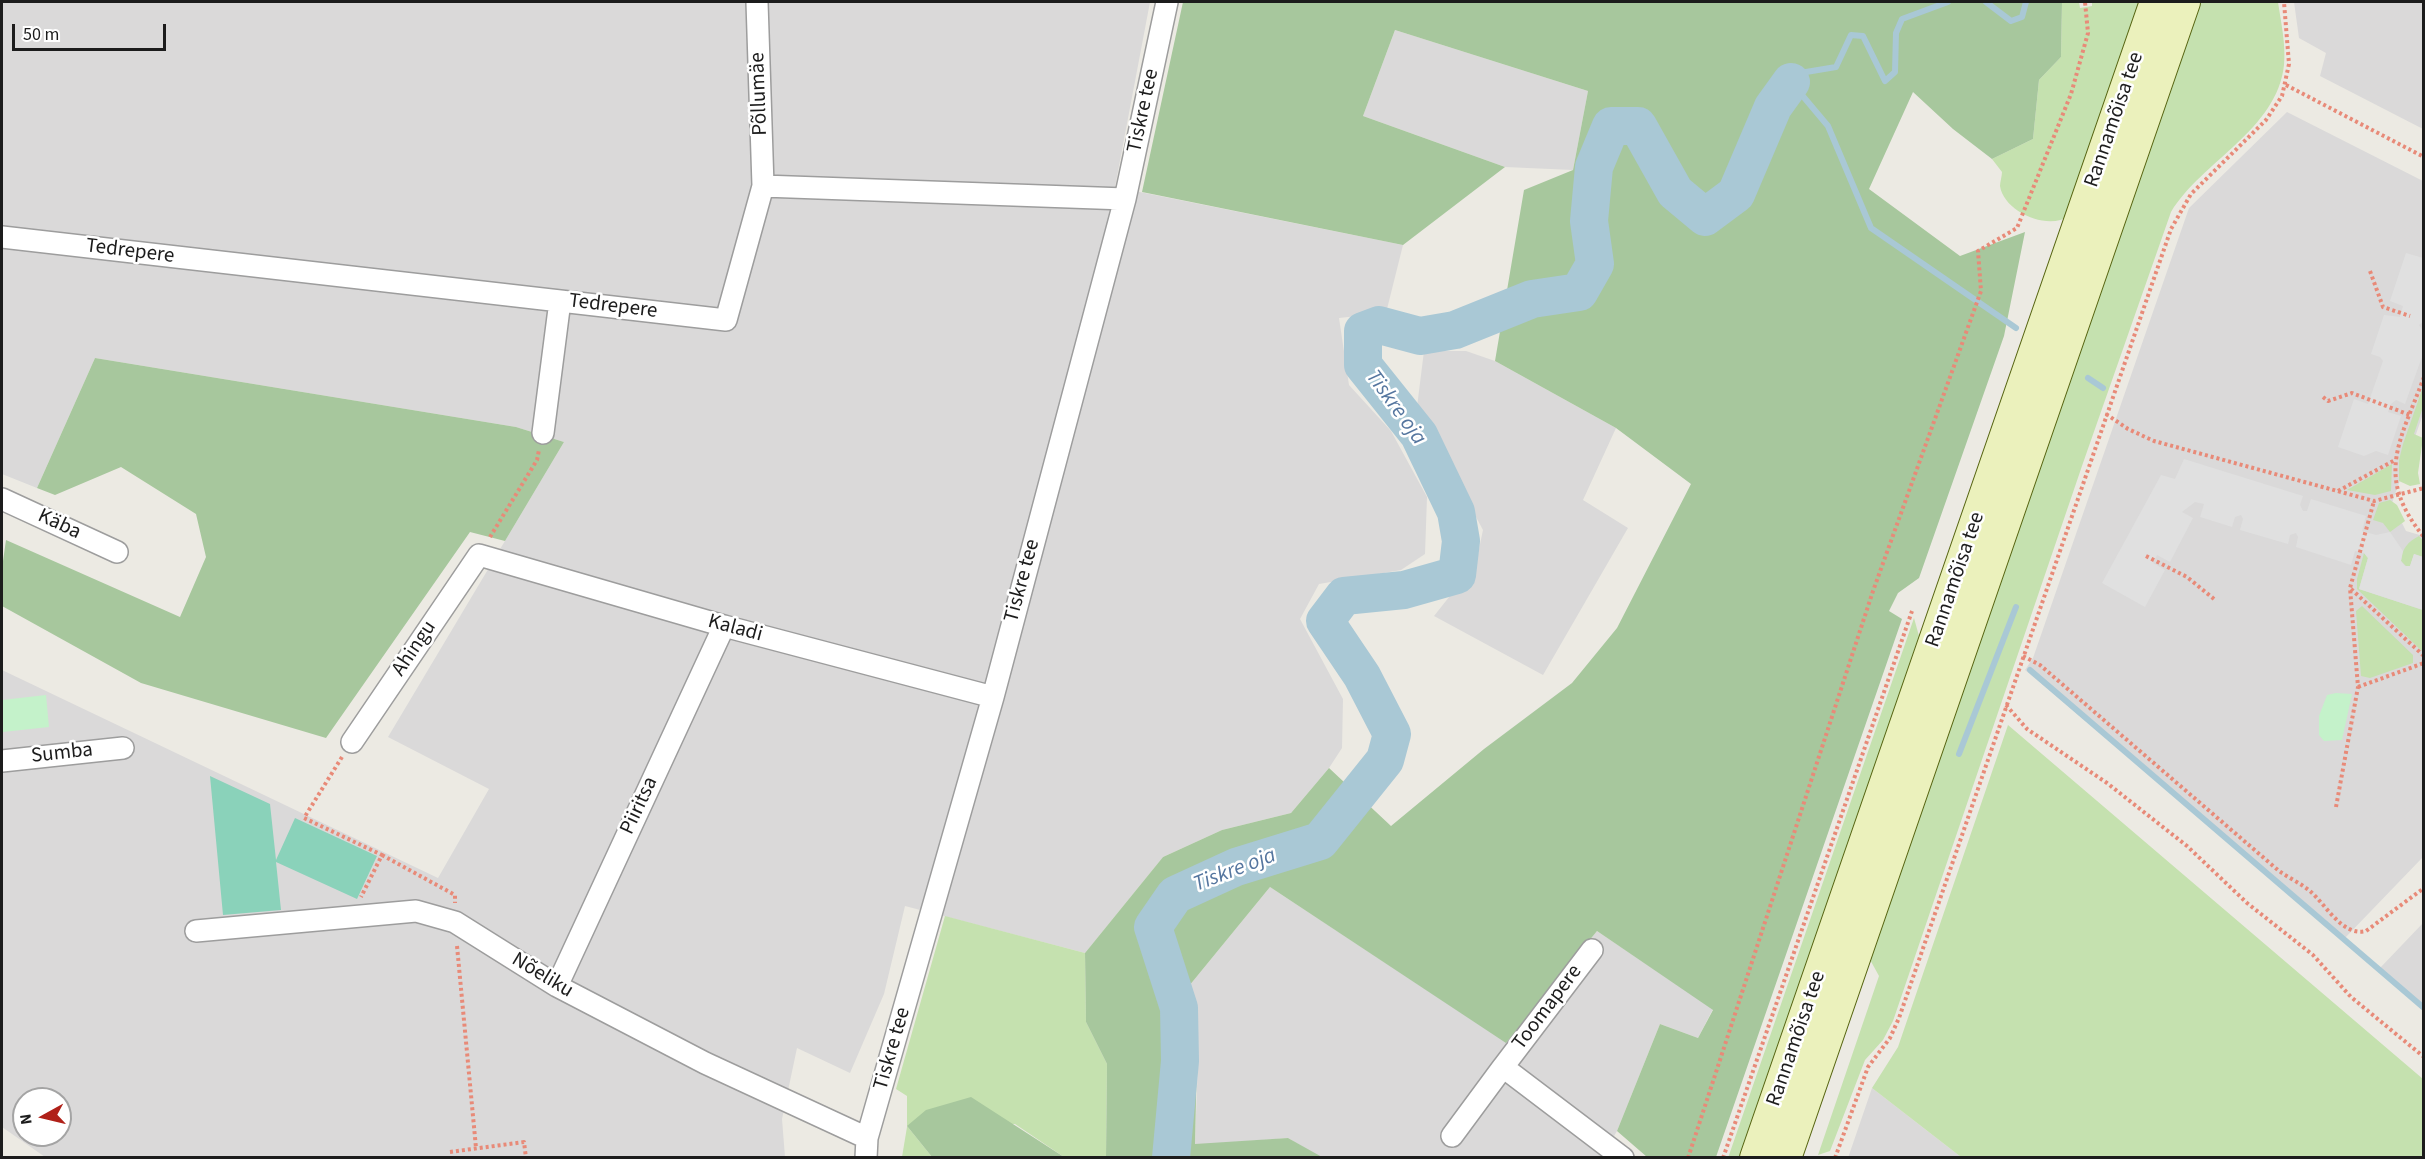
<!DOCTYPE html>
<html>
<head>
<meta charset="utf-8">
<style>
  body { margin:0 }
  #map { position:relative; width:2425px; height:1159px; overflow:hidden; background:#eceae3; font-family:"Source Sans 3",sans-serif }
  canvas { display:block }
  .frame { position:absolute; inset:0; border:3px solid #1c1c1c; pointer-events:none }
  .north { position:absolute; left:12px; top:1087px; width:60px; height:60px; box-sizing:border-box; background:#fff; border:2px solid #a4a4a4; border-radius:50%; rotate:262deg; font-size:16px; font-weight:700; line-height:24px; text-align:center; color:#1c1c1c }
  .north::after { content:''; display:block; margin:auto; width:21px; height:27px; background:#b02018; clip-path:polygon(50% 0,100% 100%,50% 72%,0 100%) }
  .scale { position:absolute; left:12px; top:24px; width:154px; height:27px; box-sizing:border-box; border:3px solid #1c1c1c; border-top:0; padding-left:8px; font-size:18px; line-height:21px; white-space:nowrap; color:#1c1c1c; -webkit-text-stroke:4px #fff; paint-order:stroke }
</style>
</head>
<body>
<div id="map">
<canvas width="2425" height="1159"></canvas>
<div class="frame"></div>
<div class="north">N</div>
<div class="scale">50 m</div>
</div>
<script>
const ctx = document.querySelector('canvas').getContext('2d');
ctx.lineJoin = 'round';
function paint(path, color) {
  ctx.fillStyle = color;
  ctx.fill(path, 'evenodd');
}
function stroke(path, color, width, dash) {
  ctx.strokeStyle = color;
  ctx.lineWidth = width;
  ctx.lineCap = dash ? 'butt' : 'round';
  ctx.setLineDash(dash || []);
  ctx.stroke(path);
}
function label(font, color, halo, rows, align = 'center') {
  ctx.font = font + ' "Source Sans 3",sans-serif';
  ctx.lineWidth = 5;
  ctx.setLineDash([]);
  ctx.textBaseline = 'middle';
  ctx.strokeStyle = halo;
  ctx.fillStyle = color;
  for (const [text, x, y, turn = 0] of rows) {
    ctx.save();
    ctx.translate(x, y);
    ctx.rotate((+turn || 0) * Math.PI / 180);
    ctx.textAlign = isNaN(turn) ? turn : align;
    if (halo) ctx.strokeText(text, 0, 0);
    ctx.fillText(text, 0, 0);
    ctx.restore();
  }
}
const residential = new Path2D(`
  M 2,2 L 1150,2 L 1115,187 L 1403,245 L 1386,313 L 1339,318 L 1349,385 L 1391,431 L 1427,497 L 1425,554 L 1401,570 L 1319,584 L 1300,619 L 1343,699 L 1342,748 L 1329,768 L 1291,813 L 1222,830 L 1163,857 L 1085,953 L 905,906 L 884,994 L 850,1073 L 797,1048 L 782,1119 L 785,1157 L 45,1157 L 2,1127 L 2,670 L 438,878 L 489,789 L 388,737 L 564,442 L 516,427 L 95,358 L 37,488 L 2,474 ZM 24,1099 L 60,1099 L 60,1135 L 24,1135 Z
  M 2294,2 L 2423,2 L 2423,129 L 2320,76 L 2326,53 L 2299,38 Z
  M 1395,30 L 1588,91 L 1573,170 L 1505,167 L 1363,116 Z
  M 2287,112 L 2423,181 L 2423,414 L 2392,503 L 2406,531 L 2423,536 L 2423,857 L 2344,939 L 2025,670 L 2033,658 L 2189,208 Z
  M 1424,351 L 1466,351 L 1495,361 L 1616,428 L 1583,500 L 1628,528 L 1543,675 L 1434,616 L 1476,563 L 1483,530 L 1417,407 Z
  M 1270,887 L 1506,1042 L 1597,931 L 1713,1009 L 1698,1038 L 1660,1024 L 1617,1131 L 1602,1157 L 1322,1158 L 1288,1138 L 1195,1145 L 1198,1058 L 1189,986 Z
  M 2423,923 L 2423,1005 L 2380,968 Z
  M 1872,1088 L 1961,1157 L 1848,1158 Z`);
const grass = new Path2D(`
  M 2062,2 L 2079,2 L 2080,8 L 2092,6 L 2092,2 L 2143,2 L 2069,216 C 2048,231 2004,212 2000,186 C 2000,182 2002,176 2002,172 L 1992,159 L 2033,139 L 2039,80 L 2061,57 Z
  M 2200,2 L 2278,2 C 2281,22 2286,45 2284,65 C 2277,130 2202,161 2171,212 L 2083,463 L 1893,1021 L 1883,1040 L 1865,1060 L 1830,1151 L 1818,1155 L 1879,976 L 1868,956 Z
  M 2423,387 L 2423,407 L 2414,434 L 2423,438 L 2418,473 L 2420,484 L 2410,486 L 2399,481 L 2399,460 L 2403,444 Z
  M 2392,464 L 2391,491 L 2375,495 L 2347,490 Z
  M 2390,500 L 2397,505 L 2405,521 L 2390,532 L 2383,523 L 2373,520 L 2379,503 Z
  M 2419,536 L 2423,541 L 2423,557 L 2414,554 L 2410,566 L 2407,567 L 2401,561 C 2402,548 2408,542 2419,536 Z
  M 2364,553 L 2368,558 L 2359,589 L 2423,610 L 2423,652 L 2357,589 L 2357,579 Z
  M 2362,606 L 2413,655 L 2413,663 L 2370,678 L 2361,676 L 2356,611 Z
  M 1914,618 L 1919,636 L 1741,1157 L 1728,1158 Z
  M 2008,725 L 2423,1079 L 2423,1157 L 1961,1157 L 1872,1088 L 1898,1047 Z
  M 945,916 L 1085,953 L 1086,1022 L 1107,1064 L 1106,1157 L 1064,1157 L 1015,1124 L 907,1126 L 932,1157 L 902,1157 L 907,1127 L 907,1096 L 896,1089 Z`);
const forest = new Path2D(`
  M 1183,2 L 2062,2 L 2061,57 L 2039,80 L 2033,139 L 1992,159 L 1953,129 L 1913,92 L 1869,189 L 1960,256 L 2025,232 L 2004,336 L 1919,578 L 1898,593 L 1889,611 L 1902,619 L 1716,1157 L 1647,1157 L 1617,1131 L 1660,1024 L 1698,1038 L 1713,1010 L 1597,931 L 1506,1043 L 1270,887 L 1189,986 L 1198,1010 L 1195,1144 L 1288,1138 L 1322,1157 L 1106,1157 L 1107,1064 L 1086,1022 L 1085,953 L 1163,857 L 1222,830 L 1291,813 L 1329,768 L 1391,826 L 1484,749 L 1572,683 L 1617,628 L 1691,484 L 1616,428 L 1495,361 L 1524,190 L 1573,170 L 1588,91 L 1395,30 L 1363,116 L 1505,167 L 1403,245 L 1142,192 Z
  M 95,358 L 516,427 L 564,442 L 505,541 L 470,532 L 326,738 L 141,683 L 2,606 L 2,568 L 6,540 L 180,617 L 206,557 L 196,514 L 121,467 L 55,495 L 37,488 Z
  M 971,1097 L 1064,1157 L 932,1157 L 907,1126 L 926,1110 Z`);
const park = new Path2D(`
  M 2336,693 L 2352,694 L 2342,740 L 2324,741 L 2319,735 L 2319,716 L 2327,695 Z
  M 46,695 L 49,727 L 3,732 L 2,700 Z`);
const pitch = new Path2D(`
  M 210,776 L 270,804 L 276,860 L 295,818 L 377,856 L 357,899 L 276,862 L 281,910 L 223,915 Z`);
const parking = new Path2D(`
  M 2406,253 L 2423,258 L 2423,322 L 2419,325 L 2423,331 L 2423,354 L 2405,404 L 2396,400 L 2391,404 L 2388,412 L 2401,416 L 2388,455 L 2376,451 L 2364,456 L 2338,447 L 2354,399 L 2368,404 L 2383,361 L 2380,357 L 2371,354 L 2384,315 L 2400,317 L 2403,306 L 2390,301 Z
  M 2184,459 L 2303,496 L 2300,505 L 2303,511 L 2307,511 L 2311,499 L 2366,516 L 2362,531 L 2376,535 L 2390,532 L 2403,551 L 2401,561 L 2405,566 L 2410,566 L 2414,554 L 2423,557 L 2423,610 L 2359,589 L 2368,558 L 2364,553 L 2355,551 L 2351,565 L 2296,547 L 2298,537 L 2296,533 L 2290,535 L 2288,544 L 2240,530 L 2243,519 L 2241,515 L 2235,517 L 2232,527 L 2200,517 L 2204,504 L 2195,502 L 2182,512 L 2193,518 L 2170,562 L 2157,555 L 2153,563 L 2165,570 L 2145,607 L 2102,583 L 2161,475 L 2175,479 Z`);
const stream = new Path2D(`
  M 1948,2 L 1902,19 L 1896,33 L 1895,72 L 1885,81 L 1863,36 L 1851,35 L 1836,67 L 1800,73 L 1791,82 L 1828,126 L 1871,228 L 2016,328
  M 1986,2 L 2011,21 L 2022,17 L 2026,2
  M 2088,378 L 2103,388
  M 2030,670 L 2424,1008
  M 1959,754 L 2016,607`);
const river = new Path2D(`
  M 1171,1158 L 1180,1061 L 1179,1008 L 1153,927 L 1175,895 L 1236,867 L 1320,841 L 1385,760 L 1392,734 L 1362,676 L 1325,621 L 1344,596 L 1404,590 L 1457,575 L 1461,541 L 1456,512 L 1419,435 L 1363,365 L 1363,331 L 1379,325 L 1420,336 L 1455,330 L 1532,299 L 1579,292 L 1595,264 L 1589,221 L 1594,167 L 1611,126 L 1638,126 L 1675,192 L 1705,217 L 1736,194 L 1773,107 L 1791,82`);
const path = new Path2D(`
  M 2286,85 L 2424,157
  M 2370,271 L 2383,307 L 2410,316
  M 2424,377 C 2400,442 2374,476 2424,537
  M 2323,397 L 2328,401 L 2352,393 L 2410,415
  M 2106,414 L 2128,429 L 2154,441 L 2374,501 L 2424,488
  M 2338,491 L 2395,460
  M 490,537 L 537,460 L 539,450
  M 2146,556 L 2187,577 L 2214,599
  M 2351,589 L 2424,656
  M 2023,656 L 2040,665 L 2279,871 C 2289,878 2302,884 2311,892 C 2326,905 2343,937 2366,931 L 2424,888
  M 2358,687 L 2424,663
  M 2006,705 L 2027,729 L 2107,783 L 2187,846 L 2247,903 L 2313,955 L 2351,997 L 2424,1057
  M 342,757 L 304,818 L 382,855 L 361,897
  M 2336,807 L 2358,687 L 2350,588 L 2374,501
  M 382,855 L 455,895 L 455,903
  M 457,946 L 476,1148
  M 450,1152 L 524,1142 L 526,1158
  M 1688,1158 L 1873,591 L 1981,291 L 1978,251 L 2017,228 L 2071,94 L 2088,33 L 2085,2
  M 1723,1158 L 1912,611
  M 1835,1158 L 1868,1067 L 1890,1038 L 1899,1018 L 2171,229 L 2191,194 L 2266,120 L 2282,96 L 2289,64 L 2284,2`);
const street = new Path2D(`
  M 757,2 L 763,186
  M 2,237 L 726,320 L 763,186 L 1125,199
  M 543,433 L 560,301
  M 2,499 L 117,552
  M 352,742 L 479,555 L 724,626 L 993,697
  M 2,761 L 123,748
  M 196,931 L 416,911 L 455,922 L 557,986 L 705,1063 L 867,1138
  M 557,986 L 724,626
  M 1503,1067 L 1592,950
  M 1452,1136 L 1503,1067 L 1623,1158
  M 866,1158 L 867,1138 L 993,697 L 1125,199 L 1167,2`);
const secondary = new Path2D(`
  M 1756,1158 L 2156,2
  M 1785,1158 L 2184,2`);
const streetNames = [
  ["Põllumäe",760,94,-92],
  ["Tiskre tee",1144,111,-78],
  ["Rannamõisa tee",2115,120,-71],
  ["Tedrepere",130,252,7],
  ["Tedrepere",613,307,7],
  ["Käba",59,525,25],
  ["Rannamõisa tee",1956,580,-71],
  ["Tiskre tee",1023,581,-75],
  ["Kaladi",735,629,15],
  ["Ahingu",415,649,-56],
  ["Sumba",62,754,-6],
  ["Piiritsa",640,806,-65],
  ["Nõeliku",542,976,31],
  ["Toomapere",1548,1008,-53],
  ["Rannamõisa tee",1797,1039,-71],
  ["Tiskre tee",893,1049,-74]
];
const waterNames = [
  ["Tiskre oja",1395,408,54],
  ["Tiskre oja",1235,871,-21]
];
paint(residential, '#dad9d9');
paint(grass, '#c5e1af');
paint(forest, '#a7c79d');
paint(park, '#c4f2ca');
paint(pitch, '#8ad2ba');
paint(parking, '#e0e0e0');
stroke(stream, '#a9c8d5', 6);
stroke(river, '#a9c8d5', 38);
stroke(street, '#9d9d9d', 24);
stroke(secondary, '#576512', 34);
stroke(path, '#e88a78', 4, [3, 3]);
stroke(street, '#fff', 21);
stroke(secondary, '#ebf1bc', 32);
label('21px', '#1c1c1c', '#fff', streetNames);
label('italic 22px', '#55769f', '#fff', waterNames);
</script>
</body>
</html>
